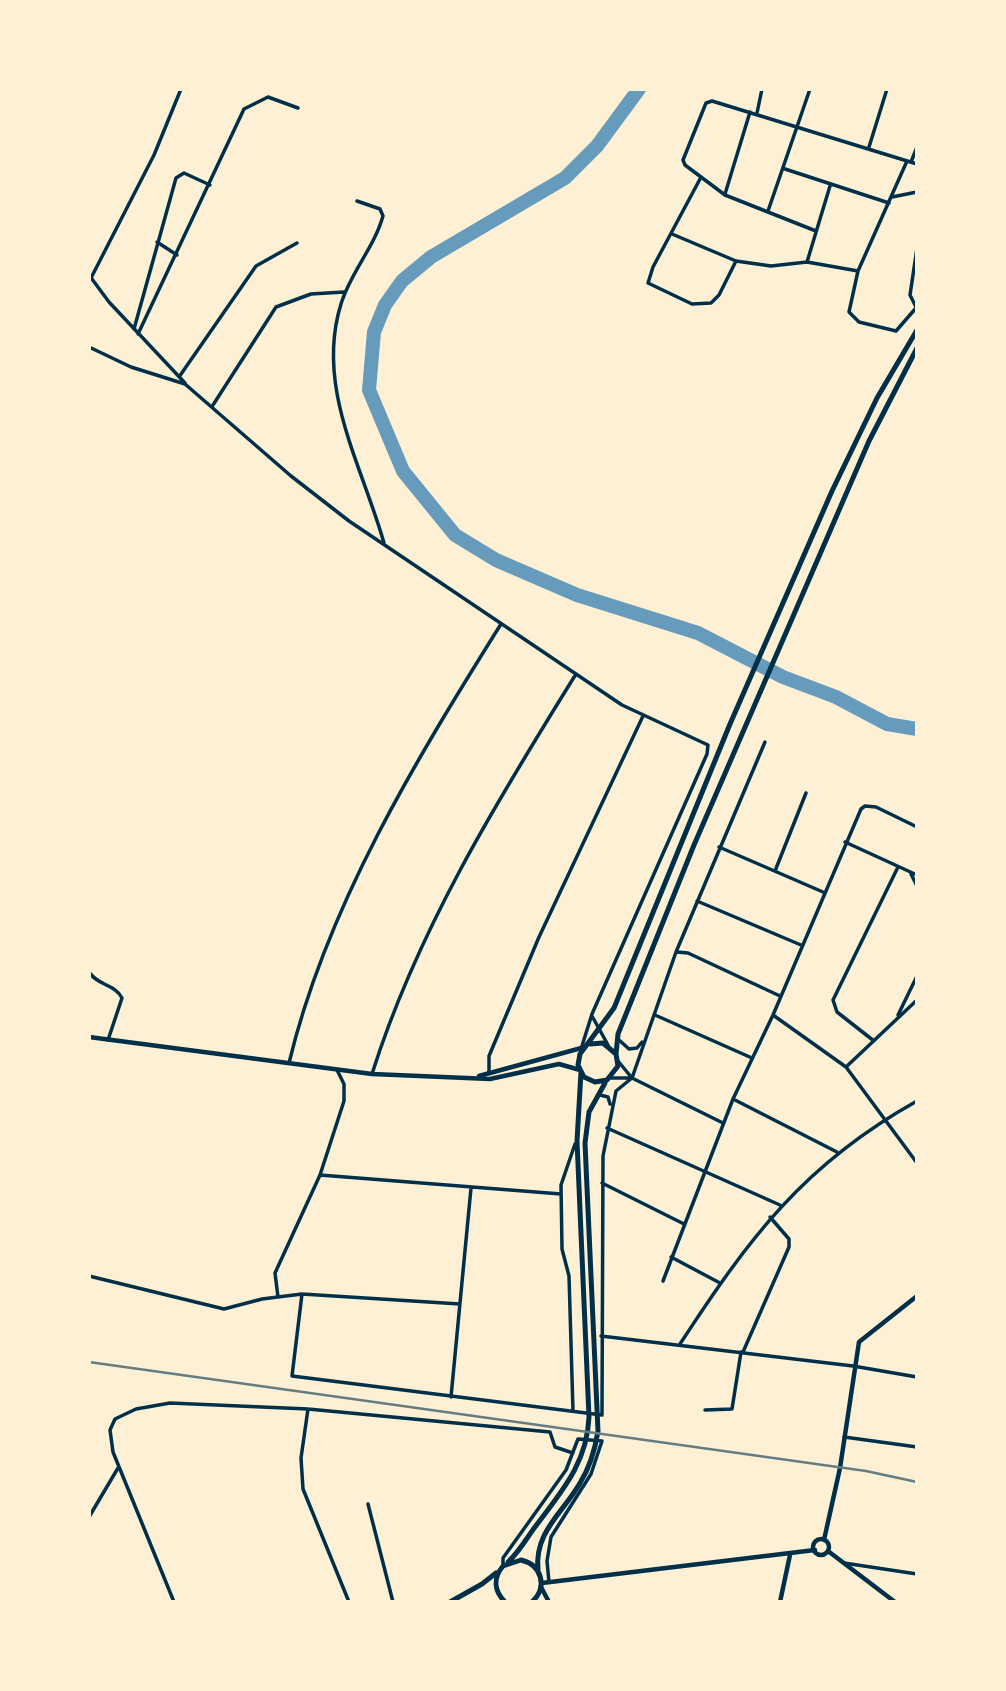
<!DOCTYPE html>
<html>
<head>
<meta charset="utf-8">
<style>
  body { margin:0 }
  #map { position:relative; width:1006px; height:1691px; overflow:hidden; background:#fdf0d5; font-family:"Titillium Web",sans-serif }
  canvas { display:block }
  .frame { position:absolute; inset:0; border:91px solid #fdf0d5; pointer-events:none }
</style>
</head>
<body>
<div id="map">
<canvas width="1006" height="1691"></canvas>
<div class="frame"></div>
</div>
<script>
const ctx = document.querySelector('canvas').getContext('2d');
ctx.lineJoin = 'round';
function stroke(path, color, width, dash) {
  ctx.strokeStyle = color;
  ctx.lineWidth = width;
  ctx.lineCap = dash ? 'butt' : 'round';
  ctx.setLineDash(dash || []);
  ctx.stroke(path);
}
const river = new Path2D(`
  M 639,89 L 597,146 L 565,178 L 431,257 L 402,281 L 385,305 L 374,332 L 369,390 L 403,471 L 455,535 L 496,560 L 577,595 L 698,633 L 783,677 L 836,697 L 887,724 L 917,729`);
const minor = new Path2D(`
  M 757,113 L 762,89
  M 869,147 L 887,89
  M 907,161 L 858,271 L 849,312 L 859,322 L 896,331 L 916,308
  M 911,162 L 917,147
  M 785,169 L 889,203
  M 700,179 L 653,267 L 648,283 L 692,304 L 711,303 L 719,295 L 736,261
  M 725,194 L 750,112
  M 892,197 L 917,192
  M 357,201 L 380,209 L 383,216 C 374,248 350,273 341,304 C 315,387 362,465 384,543
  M 768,211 L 810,89
  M 816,231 L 725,195 L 685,165 L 683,160 L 706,103 L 712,101 L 917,164
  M 672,234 L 736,261 L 771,266 L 807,262 L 858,271
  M 157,242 L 177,255
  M 807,262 L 830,186
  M 89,275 L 109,302 L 185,383
  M 91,278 L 154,155 L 181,89
  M 916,307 L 910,295 L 917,248
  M 134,329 L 176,178 L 184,173 L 210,185
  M 138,334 L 244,109 L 268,97 L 298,108
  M 89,347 L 131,367 L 185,384 L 291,476 L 349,521 L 622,705 L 708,745 L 707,754 L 592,1014 L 581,1049
  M 179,377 L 256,266 L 297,243
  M 213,405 L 276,307 L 311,294 L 344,292
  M 845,842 L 917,875
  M 719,847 L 823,892
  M 775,871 L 806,793
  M 911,874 L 917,886
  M 697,901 L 801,945
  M 677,952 L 688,953 L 780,996
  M 89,972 C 98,986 115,984 122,998 L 108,1040
  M 655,1015 L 752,1058
  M 773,1015 L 846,1067 L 917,1163
  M 898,1015 L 917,976
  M 592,1016 L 608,1045
  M 619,1040 L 629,1049 L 637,1048 L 642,1042
  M 874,1041 L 837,1012 L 833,1000 L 898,867
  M 618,1061 L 632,1078 L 723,1123
  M 289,1063 C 327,905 416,760 501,624
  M 846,1067 L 917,1000
  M 489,1072 L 489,1056 L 539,937 L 643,716
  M 372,1074 C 417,931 497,801 576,674
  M 611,1078 L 630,1078
  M 600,1095 L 608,1097 L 610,1104
  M 733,1099 L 837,1152
  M 607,1128 L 780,1205
  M 320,1175 L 561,1194
  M 602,1183 L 684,1224
  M 671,1257 L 720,1283
  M 89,1276 L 224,1309 L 262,1299 L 302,1294 L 460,1304
  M 663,1281 L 733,1099 L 773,1015 L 861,809 L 865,806 L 876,807 L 917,827
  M 302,1294 L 292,1376 L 602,1415 L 603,1156 L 616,1091 L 632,1078 L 676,952 L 765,742
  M 278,1297 L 275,1273 L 320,1175 L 344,1101 L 344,1084 L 337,1070
  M 601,1336 L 853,1366 L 917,1377
  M 680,1344 C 749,1238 804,1164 917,1101
  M 743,1352 L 789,1247 L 789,1239 L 770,1217
  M 451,1397 L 471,1188
  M 308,1409 L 301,1458 L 303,1489 L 349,1602
  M 705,1410 L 732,1409 L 741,1352
  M 573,1411 L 569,1276 L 562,1249 L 561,1185 L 575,1144
  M 844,1437 L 917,1447
  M 368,1504 L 393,1602
  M 89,1517 L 118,1468
  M 844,1563 L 917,1574
  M 503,1566 L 503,1558 L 566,1470 L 578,1439 L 602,1441 L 591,1474 L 551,1537 L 547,1561 L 549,1582
  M 174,1602 L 113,1452 L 110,1430 L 115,1419 L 136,1409 L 170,1403 L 308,1409 L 550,1432 L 555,1447 L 573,1453`);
const tertiary = new Path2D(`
  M 89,1037 L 372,1074 L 490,1079 L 559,1064 L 580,1070
  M 479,1076 L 585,1047
  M813 1547a8 8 0 1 1 16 0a8 8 0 1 1-16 0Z
  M 824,1540 L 840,1468 L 859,1342 L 917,1296
  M 828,1551 L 895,1602
  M 542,1583 L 815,1550
  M 780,1602 L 790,1555`);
const secondary = new Path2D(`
  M 541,1587 L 549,1602`);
const primary = new Path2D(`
  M 590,1044 L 603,1043 L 616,1054 L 618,1066 L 607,1080 L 595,1082 L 584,1077 L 578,1065 L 580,1054 L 614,1008 L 730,724 L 832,491 L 877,398 L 917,330
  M 616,1054 L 618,1034 L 694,845 L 869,441 L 917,348
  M 508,1562 C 519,1552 526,1539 535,1527 C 561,1492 587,1464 589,1417 L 577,1141 L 581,1072
  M 538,1570 C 534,1532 563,1513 580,1483 C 590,1467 595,1450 598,1431 L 585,1143 L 589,1112 L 605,1083
  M 450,1602 L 482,1584 L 496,1573
  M 505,1602 C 494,1591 493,1578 503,1566 L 521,1560 C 542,1565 548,1587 532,1602`);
const rail = new Path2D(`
  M 89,1362 L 866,1471 L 917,1482`);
stroke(river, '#669bbc', 14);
stroke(minor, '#003049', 3.5);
stroke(tertiary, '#003049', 4.5);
stroke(secondary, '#003049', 4.5);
stroke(primary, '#003049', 5);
stroke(rail, '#657d81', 2.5);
</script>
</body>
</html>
